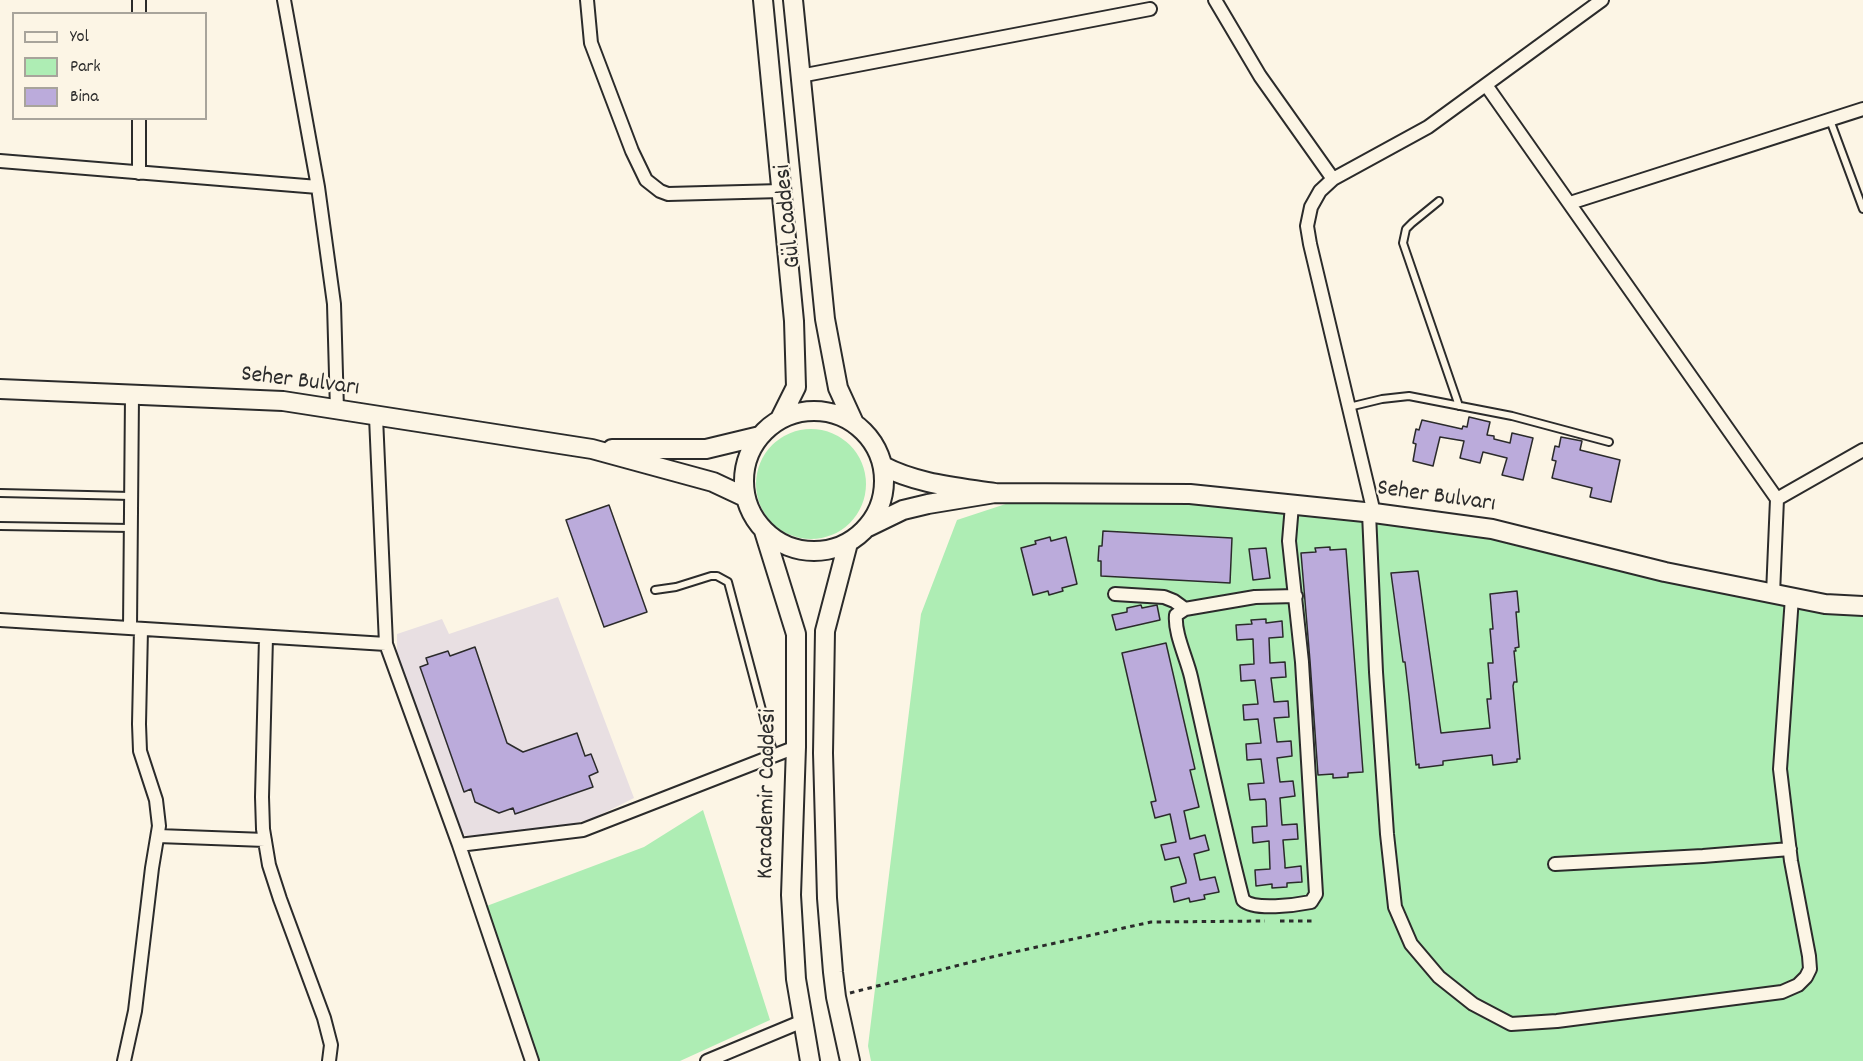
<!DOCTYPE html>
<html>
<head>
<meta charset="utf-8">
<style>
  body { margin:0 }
  #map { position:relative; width:1863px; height:1061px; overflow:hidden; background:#fcf5e5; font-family:Dekko,sans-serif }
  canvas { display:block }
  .legend { position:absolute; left:12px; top:12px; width:195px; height:108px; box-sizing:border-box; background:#fcf5e5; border:2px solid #a8a49b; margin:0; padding:8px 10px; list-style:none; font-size:18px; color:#2b2b2b }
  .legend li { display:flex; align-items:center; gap:12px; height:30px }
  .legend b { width:30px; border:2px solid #a8a49b }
</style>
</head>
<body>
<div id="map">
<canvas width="1863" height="1061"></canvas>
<ul class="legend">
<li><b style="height:8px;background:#fcf5e5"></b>Yol</li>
<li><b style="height:16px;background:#aeedb4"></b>Park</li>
<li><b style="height:16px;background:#bbabdb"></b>Bina</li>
</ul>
</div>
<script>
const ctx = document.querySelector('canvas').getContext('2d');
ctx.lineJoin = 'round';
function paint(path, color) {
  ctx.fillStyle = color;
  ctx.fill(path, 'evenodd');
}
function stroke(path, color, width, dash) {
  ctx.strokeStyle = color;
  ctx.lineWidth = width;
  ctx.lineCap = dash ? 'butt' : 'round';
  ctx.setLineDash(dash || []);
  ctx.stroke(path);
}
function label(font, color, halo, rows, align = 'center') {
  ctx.font = font + ' Dekko,sans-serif';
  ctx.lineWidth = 4.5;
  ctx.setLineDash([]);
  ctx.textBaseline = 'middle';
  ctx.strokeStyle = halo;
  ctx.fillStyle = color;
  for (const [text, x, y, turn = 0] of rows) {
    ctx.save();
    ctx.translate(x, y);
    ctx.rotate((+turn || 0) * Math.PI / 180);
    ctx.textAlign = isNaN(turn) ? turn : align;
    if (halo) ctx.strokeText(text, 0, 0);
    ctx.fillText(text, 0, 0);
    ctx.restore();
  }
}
const built = new Path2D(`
  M 558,597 L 634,798 L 594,818 L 550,830 L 466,836 L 458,829 L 397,654 L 397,634 L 442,619 L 449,634 Z`);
const green = new Path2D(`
  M756 484a55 55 0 1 1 110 0a55 55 0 1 1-110 0Z
  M 1027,497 L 1347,509 L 1863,607 L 1863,1061 L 871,1061 L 868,1046 L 921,614 L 957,520 Z
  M 703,810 L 770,1020 L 680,1061 L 529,1061 L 484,907 L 644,847 Z`);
const building = new Path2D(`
  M 1469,417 L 1490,422 L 1487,435 L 1494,436 L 1494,439 L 1510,443 L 1512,433 L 1533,438 L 1523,480 L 1502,475 L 1507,458 L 1483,452 L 1480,463 L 1460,458 L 1464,441 L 1440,437 L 1433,466 L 1413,461 L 1416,444 L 1413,443 L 1416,429 L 1419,430 L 1422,420 L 1462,429 L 1463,426 L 1467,427 Z
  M 1561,437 L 1582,441 L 1580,450 L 1620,460 L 1611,502 L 1590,497 L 1592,488 L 1552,478 L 1556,461 L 1552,460 L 1555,446 L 1559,447 Z
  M 609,505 L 647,612 L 604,627 L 566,520 Z
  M 1103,531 L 1232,538 L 1230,583 L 1101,576 L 1101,561 L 1098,561 L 1099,546 L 1102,546 Z
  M 1050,537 L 1051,541 L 1066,537 L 1077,584 L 1062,588 L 1063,591 L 1049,595 L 1048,591 L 1033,595 L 1021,548 L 1036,544 L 1035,541 Z
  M 1330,547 L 1330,550 L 1346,549 L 1363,772 L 1348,773 L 1348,777 L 1333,778 L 1333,774 L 1318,775 L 1310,661 L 1301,553 L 1316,552 L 1315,548 Z
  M 1266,548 L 1270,578 L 1253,580 L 1249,549 Z
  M 1418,571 L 1441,733 L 1490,728 L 1487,699 L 1491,699 L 1488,663 L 1493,663 L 1490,629 L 1493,629 L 1490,594 L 1517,591 L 1519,612 L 1516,612 L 1519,647 L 1515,648 L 1516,651 L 1514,651 L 1517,682 L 1514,682 L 1513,686 L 1520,759 L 1517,759 L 1517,762 L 1493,765 L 1492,755 L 1443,761 L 1443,765 L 1419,768 L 1419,764 L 1416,765 L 1409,696 L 1405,662 L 1403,662 L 1391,573 Z
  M 1141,605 L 1142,608 L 1157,605 L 1160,620 L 1116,630 L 1112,615 L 1127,612 L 1127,608 Z
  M 1266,619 L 1266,623 L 1282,621 L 1283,637 L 1269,638 L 1270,663 L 1285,662 L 1286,677 L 1271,678 L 1274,702 L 1288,701 L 1289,717 L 1274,718 L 1277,742 L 1291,741 L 1292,756 L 1277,758 L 1280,782 L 1293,781 L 1295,796 L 1280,798 L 1281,812 L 1282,825 L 1297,824 L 1298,839 L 1283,840 L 1285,864 L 1285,868 L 1301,866 L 1302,882 L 1287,883 L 1287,887 L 1272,888 L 1272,884 L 1256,886 L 1255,870 L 1270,869 L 1269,841 L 1253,843 L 1252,827 L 1267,826 L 1266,802 L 1265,799 L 1250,800 L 1248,784 L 1264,783 L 1261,759 L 1247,760 L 1246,744 L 1261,743 L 1258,719 L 1244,720 L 1243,705 L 1258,704 L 1255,680 L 1241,681 L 1240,665 L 1254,664 L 1253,639 L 1237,640 L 1236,625 L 1252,624 L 1251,620 Z
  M 1166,643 L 1195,769 L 1190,770 L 1199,807 L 1184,811 L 1190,839 L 1205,835 L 1209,850 L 1194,854 L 1200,880 L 1215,877 L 1219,892 L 1204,895 L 1205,899 L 1190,902 L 1189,898 L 1174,902 L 1171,887 L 1186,883 L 1186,880 L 1179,857 L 1165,860 L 1161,845 L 1176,842 L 1170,814 L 1155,818 L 1151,802 L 1156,801 L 1122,653 Z
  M 475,647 L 507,743 L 523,752 L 577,733 L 585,756 L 591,754 L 598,772 L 589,776 L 593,787 L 515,814 L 513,808 L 499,813 L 475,802 L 471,789 L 464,792 L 420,667 L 428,664 L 426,658 L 448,651 L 450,656 Z`);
const path = new Path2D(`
  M 1280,921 L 1314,921
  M 850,993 L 987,958 L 1151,922 L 1265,921`);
const lane = new Path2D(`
  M 1830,120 L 1863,209
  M 1439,201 L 1412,223 L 1406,229 L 1403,243 L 1459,406
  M 1349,407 L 1382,399 L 1409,396 L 1512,416 L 1609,442
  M 0,493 L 131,496
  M 0,526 L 131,528
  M 655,590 L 676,587 L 711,576 L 717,576 L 728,582 L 774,755`);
const street = new Path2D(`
  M 139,0 L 139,14
  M 587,0 L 591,43 L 632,151 L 646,180 L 660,191 L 668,194 L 781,191
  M 1215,0 L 1260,76 L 1333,179
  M 800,76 L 1150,9
  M 1486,85 L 1777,499 L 1773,594
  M 139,118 L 139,173
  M 0,161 L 318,187 L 284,0
  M 318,187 L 334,304 L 337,410
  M 1570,203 L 1863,109
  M 376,417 L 386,644 L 459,845 L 583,830 L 796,747
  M 1777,499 L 1863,450
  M 1292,505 L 1289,541 L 1302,662 L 1316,894 L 1311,902 C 1296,905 1254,911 1243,900 C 1224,826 1208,752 1191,677 C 1187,659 1174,633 1176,615 L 1185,609 L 1255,597 L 1296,596
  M 1369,513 L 1376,672 L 1387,834 L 1395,907 L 1411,944 L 1439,977 L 1473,1004 L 1511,1024 L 1557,1021 L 1782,992 L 1798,985 L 1806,977 L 1810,969 L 1809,956 L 1791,861 L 1780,769 L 1792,597
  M 1374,513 L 1310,244 L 1307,226 L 1311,207 L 1320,191 L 1333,179 L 1428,127 L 1602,0
  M 1115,594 L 1164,597 L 1174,601 L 1185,609
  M 0,620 L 386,644
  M 130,628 L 132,395
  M 266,637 L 262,797 L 263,829 L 269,865 L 280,899 L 324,1018 L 331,1045 L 329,1061
  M 158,836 L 265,840
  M 459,845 L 532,1061
  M 1555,864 L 1703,856 L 1790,849
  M 124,1061 L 135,1011 L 152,868 L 159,826 L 156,800 L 140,751 L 139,724 L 141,629
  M 707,1061 L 803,1021`);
const secondary = new Path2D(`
  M 763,0 L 794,321 L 796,387 L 780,419
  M 793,0 L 825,319 L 838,388 L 854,423
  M 0,389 L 283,401 L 592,449 L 713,482 L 745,497
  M744 481a70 70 0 1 1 140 0a70 70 0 1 1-140 0Z
  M 612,449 L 706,449 L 760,436
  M 995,493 L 1190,494 L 1374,513 L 1492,529 L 1665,572 L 1825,604 L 1863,606
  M 868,527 L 903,510 L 928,504 L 995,493 C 957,487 917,484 883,466
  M 764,531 L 796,634 L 796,747 L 791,895 L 796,979 L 810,1061
  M 848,543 L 825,631 L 823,753 L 827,898 L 833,972 L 836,997 L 850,1061`);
const streetNames = [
  ["Gül Caddesi",790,216,-96],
  ["Seher Bulvarı",300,383,7],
  ["Seher Bulvarı",1436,498,8],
  ["Karademir Caddesi",769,794,-89]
];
paint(built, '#e8dfe2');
paint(green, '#aeedb4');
paint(building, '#bbabdb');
stroke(building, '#2b2b2b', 1.5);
stroke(lane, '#2b2b2b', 10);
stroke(street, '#2b2b2b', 16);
stroke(secondary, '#2b2b2b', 22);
stroke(path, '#2b2b2b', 3, [4.5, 4.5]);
stroke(lane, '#fcf5e5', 6);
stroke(street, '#fcf5e5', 12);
stroke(secondary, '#fcf5e5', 18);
label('24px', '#2b2b2b', '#fcf5e5', streetNames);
</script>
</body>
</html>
